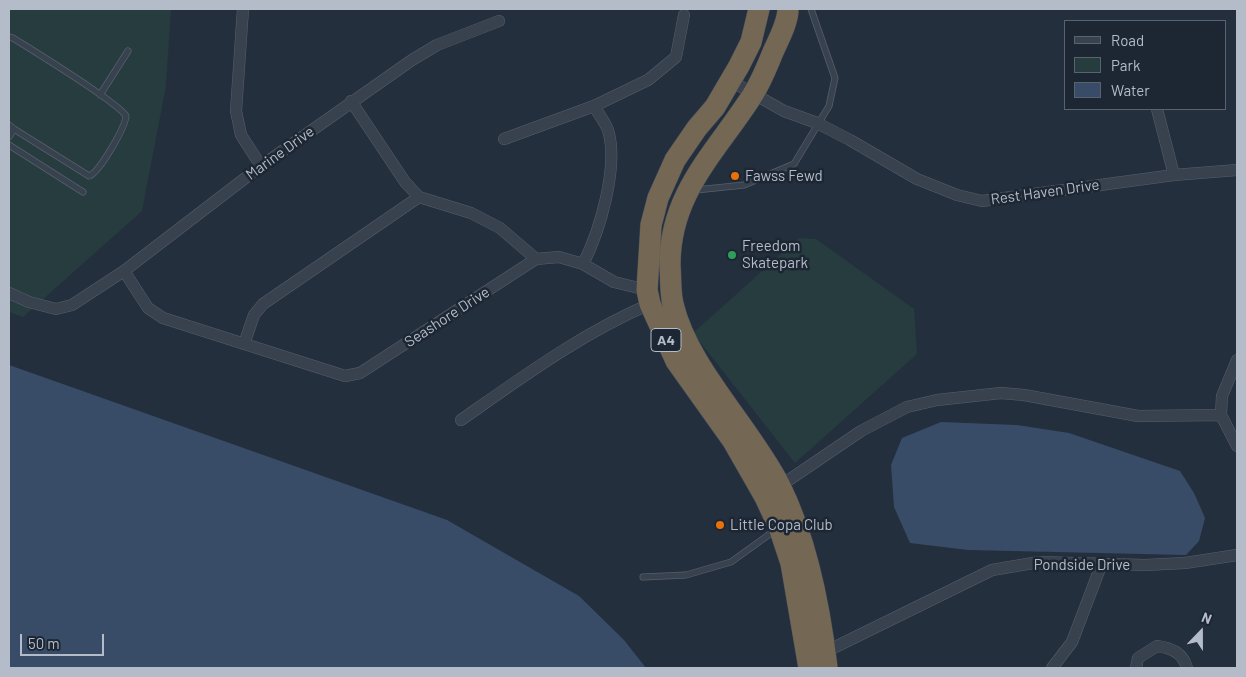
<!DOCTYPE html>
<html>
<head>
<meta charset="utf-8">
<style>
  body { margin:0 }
  #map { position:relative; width:1246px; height:677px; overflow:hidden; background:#242f3e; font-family:Barlow,sans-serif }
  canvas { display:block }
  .frame { position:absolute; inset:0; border:10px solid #b4bcc9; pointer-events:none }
  .legend { position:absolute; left:1064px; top:20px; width:162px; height:90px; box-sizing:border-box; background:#1d2633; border:1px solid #59626f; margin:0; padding:6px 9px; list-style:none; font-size:15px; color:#b4bcc9 }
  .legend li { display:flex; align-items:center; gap:10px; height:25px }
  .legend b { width:25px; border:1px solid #59626f }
  .north { position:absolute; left:1176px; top:607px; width:50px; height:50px; -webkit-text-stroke:4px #1d2633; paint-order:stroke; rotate:22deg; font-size:14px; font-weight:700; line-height:20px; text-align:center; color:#b4bcc9 }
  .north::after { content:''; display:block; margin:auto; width:18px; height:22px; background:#b4bcc9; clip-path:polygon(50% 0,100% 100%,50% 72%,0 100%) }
  .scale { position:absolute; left:20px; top:634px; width:84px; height:22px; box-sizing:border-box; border:2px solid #b4bcc9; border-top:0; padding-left:6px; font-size:15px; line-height:18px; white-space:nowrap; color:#b4bcc9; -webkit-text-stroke:4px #1d2633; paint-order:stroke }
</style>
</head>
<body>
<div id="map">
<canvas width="1246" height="677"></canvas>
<div class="frame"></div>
<ul class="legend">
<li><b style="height:6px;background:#38414e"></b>Road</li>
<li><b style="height:14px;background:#263c3f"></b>Park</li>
<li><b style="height:14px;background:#394c67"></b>Water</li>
</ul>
<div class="north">N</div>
<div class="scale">50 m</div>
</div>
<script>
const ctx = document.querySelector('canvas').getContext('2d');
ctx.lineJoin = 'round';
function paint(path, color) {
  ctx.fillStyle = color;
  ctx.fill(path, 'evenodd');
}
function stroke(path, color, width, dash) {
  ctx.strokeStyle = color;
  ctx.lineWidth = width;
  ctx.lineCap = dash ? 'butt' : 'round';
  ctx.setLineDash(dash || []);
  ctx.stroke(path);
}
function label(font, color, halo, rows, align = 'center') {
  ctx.font = font + ' Barlow,sans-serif';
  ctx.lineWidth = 5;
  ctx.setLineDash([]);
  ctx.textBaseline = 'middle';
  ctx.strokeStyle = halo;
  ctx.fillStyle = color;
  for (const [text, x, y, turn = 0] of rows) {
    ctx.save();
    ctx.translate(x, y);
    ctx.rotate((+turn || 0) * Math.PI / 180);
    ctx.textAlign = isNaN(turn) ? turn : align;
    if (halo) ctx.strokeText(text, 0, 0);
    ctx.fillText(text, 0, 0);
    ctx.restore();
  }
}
const green = new Path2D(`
  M 9,9 L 171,9 L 166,86 L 142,211 L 23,317 L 9,312 Z
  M 799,238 L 816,239 L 914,309 L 917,354 L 795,463 L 693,333 Z`);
const water = new Path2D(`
  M 9,365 L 447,520 L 579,596 L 624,640 L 646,668 L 9,668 Z
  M 941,422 L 1017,425 L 1069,433 L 1180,471 L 1194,493 L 1205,518 L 1199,541 L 1186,555 L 968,550 L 910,543 L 894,507 L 891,465 L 902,438 Z`);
const lane = new Path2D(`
  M 9,37 L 13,38 C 32,50 119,103 126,116 C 125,128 99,173 89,176 L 14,129
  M 100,95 L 128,51
  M 9,125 L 14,129 L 9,137
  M 9,145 L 83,192
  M 696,190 L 744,185 L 794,164 L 829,106 L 835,78 L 811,9
  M 643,577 L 686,575 L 731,562 L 774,531`);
const street = new Path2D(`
  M 243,9 L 236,111 L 241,135 L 261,166
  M 731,81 L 784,111 L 817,123 L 850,140 L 917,179 L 957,195 L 982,201 L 1174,175 L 1237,170
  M 351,101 L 405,182 L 419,197 L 471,213 L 500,228 L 536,259
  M 1157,109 L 1174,175
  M 504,139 L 594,106 L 648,80 L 676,57 L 684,15
  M 583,264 C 600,231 619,166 608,130 C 605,122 598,113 594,106
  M 124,271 L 148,308 L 163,318 L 345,376 L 360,373 L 536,259 L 559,257 L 583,264 L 614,282 L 647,290
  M 9,293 L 29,302 L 56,309 L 72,305 L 124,271 L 261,166 L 412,60 L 437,45 L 499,21
  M 244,344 L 254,315 L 263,304 L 419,197
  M 1237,360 L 1222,396 L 1221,415 L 1237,446
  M 461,420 C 521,378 582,333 650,304
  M 780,486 L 861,431 L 907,407 L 937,400 L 1001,393 L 1024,395 L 1138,416 L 1221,415
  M 825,652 L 992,570 L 1039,562 L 1145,565 L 1185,563 L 1237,555
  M 1052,668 L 1072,642 L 1102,563
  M 1136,668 L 1138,658 L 1157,646 C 1172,648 1183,653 1187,668`);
const highway = new Path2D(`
  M 759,9 L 751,42 L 739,66 L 715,107 L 697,128 L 675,160 L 658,198 L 651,225 L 647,290 L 650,304 L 676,361 L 733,441 L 765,497 L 779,527 L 791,563 L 809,668
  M 788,9 C 788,22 779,39 773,52 C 767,67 761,82 752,96 C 716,152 669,194 670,266 C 671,278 670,292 673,304 C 687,366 750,427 780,486 C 807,541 820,607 827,668`);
const markers = [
  [735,176,5,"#e8710a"],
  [732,255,5,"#2e9e5b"],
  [720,525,5,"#e8710a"]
];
const shields = [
  [666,340,30]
];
const shieldNames = [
  ["A4",666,340]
];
const streetNames = [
  ["Marine Drive",280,153,-36],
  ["Rest Haven Drive",1045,192,-8],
  ["Seashore Drive",447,317,-33],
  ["Pondside Drive",1082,565]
];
const poiNames = [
  ["Fawss Fewd",745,176],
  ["Freedom",742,246],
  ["Skatepark",742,263],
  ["Little Copa Club",730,525]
];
paint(green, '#263c3f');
paint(water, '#394c67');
stroke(lane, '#565f6c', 7);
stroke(street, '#565f6c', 12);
stroke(highway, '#434c59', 22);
stroke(lane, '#38414e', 5.5);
stroke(street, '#38414e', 11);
stroke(highway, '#746855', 21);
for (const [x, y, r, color] of markers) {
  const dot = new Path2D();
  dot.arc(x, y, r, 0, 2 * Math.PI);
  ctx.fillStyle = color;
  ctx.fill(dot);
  stroke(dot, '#1d2633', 2);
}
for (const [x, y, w] of shields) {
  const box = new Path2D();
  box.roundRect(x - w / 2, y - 11.5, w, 23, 4);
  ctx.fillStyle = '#1d2633';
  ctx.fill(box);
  stroke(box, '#b4bcc9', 1);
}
label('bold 14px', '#b4bcc9', null, shieldNames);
label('15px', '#b4bcc9', '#1d2633', streetNames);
label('15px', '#b4bcc9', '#1d2633', poiNames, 'left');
</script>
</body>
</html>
